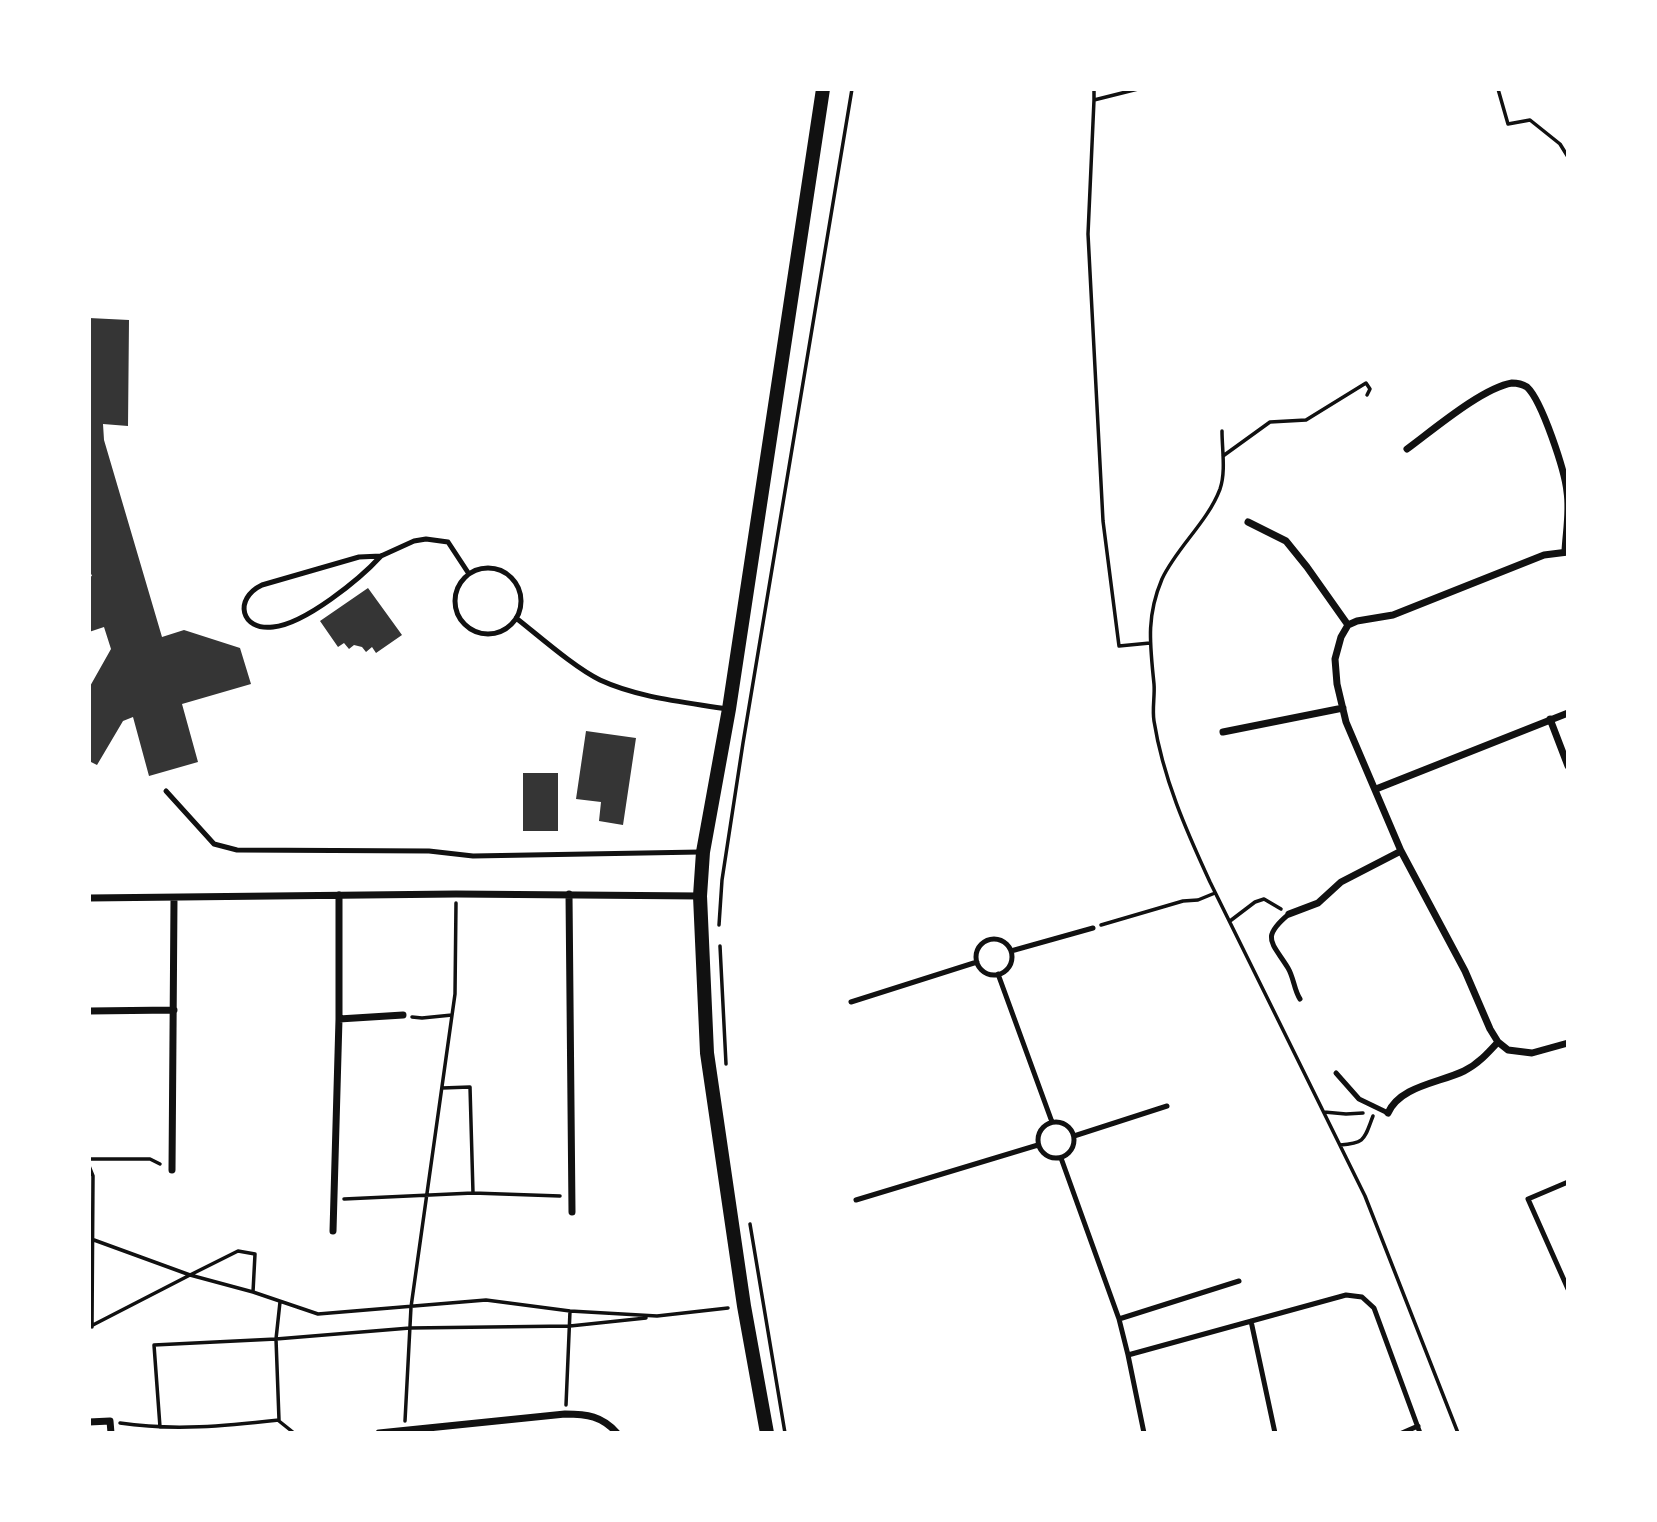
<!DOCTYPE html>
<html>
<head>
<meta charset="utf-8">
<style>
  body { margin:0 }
  #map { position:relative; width:1657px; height:1522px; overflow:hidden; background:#fff; font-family:Karla,sans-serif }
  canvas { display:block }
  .frame { position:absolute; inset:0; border:91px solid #fff; pointer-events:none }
</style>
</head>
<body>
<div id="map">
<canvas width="1657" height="1522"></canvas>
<div class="frame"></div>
</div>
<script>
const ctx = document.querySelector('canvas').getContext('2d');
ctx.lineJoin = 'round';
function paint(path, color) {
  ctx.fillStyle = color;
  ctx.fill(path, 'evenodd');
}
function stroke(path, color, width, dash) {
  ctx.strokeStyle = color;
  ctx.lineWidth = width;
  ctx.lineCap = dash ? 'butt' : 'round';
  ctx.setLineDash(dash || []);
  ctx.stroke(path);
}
const building = new Path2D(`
  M 89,318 L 129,320 L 128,426 L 103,424 L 104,440 L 162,637 L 184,630 L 240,648 L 251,684 L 182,704 L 198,762 L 149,776 L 133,717 L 123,721 L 97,765 L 89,761 L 89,688 L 111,649 L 104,627 L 89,632 L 89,577 L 92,576 L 89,569 Z
  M 368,588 L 402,635 L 376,653 L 372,647 L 366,652 L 362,647 L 354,645 L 349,649 L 344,643 L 338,647 L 320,621 Z
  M 586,731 L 636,738 L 623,825 L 599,821 L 601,802 L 576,799 Z
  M 523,773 L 558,773 L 558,831 L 523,831 Z`);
const path = new Path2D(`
  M 1094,89 L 1094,100 L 1138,89
  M 1498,89 L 1508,124 L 1530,120 L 1560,144 L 1568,157
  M 1094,100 L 1088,234 L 1103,521 L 1119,646 L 1150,643
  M 1222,431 C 1222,449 1226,472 1220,489 C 1207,523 1177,547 1162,579 C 1146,617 1150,644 1154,684 C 1155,696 1152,709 1154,721 C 1163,778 1186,830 1210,882 L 1365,1196 L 1458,1433
  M 1223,456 L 1270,422 L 1306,420 L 1366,383 L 1370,389 L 1367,395
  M 1230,921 L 1255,902 L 1264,899 L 1281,909
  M 719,925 L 722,880 L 743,743 L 852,89
  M 1101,925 L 1183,901 L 1198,900 L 1215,893
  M 720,946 L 726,1064
  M 412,1017 L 422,1018 L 452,1015
  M 1324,1112 L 1346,1114 L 1363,1113
  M 1340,1145 C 1366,1143 1364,1139 1373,1116
  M 89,1159 L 150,1159 L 160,1164
  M 89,1166 L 93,1176 L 92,1327
  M 473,1193 L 560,1196
  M 344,1199 L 473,1193 L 470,1087 L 442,1088
  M 750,1224 L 785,1433
  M 94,1240 L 190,1275 L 238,1251 L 255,1254 L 253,1292
  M 89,1327 L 190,1275 L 253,1292 L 318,1314 L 486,1300 L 570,1311 L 657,1316 L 728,1308
  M 566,1405 L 570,1311
  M 279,1421 L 294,1433
  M 405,1421 L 411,1307 L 455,994 L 456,903
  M 120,1423 C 173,1431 226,1426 279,1420 L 276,1339 L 280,1302
  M 160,1427 L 154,1345 L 276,1339 L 410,1328 L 570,1326 L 646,1318`);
const service = new Path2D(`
  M 381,556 C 360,579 305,624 273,627 C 241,631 233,599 262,585 L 359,557 L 381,556 L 414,541 L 426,539 L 448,542 L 469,574
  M455 601a33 33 0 1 1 66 0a33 33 0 1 1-66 0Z
  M 516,618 C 539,636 575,668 600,680 C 639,698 685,702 727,709
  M 166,791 L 214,844 L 237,850 L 429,851 L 473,856 L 700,852
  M 1289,914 C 1260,938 1272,942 1288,968 C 1294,978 1294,990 1300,999
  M976 957a18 18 0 1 1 36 0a18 18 0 1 1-36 0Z
  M 1011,951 L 1093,928
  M 998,974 L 1052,1122
  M 851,1002 L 977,962
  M 1336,1073 L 1359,1099 L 1388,1113
  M1038 1140a18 18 0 1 1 36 0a18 18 0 1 1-36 0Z
  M 1074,1136 L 1167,1106
  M 1061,1158 L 1119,1319 L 1128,1355
  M 1568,1182 L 1528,1199 L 1568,1289
  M 856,1200 L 1038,1145
  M 1119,1319 L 1239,1281
  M 1251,1321 L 1275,1433
  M 1144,1433 L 1128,1355 L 1346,1295 L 1362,1297 L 1374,1308 L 1420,1433
  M 1402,1433 L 1418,1426`);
const minor = new Path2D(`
  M 1407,449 C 1433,430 1482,388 1512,383 C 1517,383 1522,384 1527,387 C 1542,401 1565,471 1567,492 C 1570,511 1566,532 1565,551
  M 1248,522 L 1286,541 L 1307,567 L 1348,625
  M 1568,552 L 1544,555 L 1393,615 L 1357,621 L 1348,625 L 1341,637 L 1335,659 L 1337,684 L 1346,722 L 1401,851 L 1465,971 L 1490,1029 L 1498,1042 L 1508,1050 L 1532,1053 L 1568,1043
  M 1550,719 L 1568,766
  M 1223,732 L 1343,708
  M 1376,789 L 1568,713
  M 569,894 L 572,1212
  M 89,898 L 456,894 L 700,896
  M 1289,914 L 1318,903 L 1341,882 L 1401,851
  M 89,1011 L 174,1010
  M 339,1019 L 403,1015
  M 1388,1113 C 1400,1086 1439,1083 1464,1071 C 1478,1064 1488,1053 1498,1042
  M 172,1170 L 174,899
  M 333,1231 L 339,1019 L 339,895
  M 89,1422 L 110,1421 L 111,1433
  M 379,1433 L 565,1414 C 587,1414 602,1416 617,1433`);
const secondary = new Path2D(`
  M 767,1433 L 744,1306 L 707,1053 L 700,896 L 703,852 L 729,709 L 823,89`);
paint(building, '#353535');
stroke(path, '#111', 3.5);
stroke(service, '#111', 5);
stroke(minor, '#111', 7);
stroke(secondary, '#111', 14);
</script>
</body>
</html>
